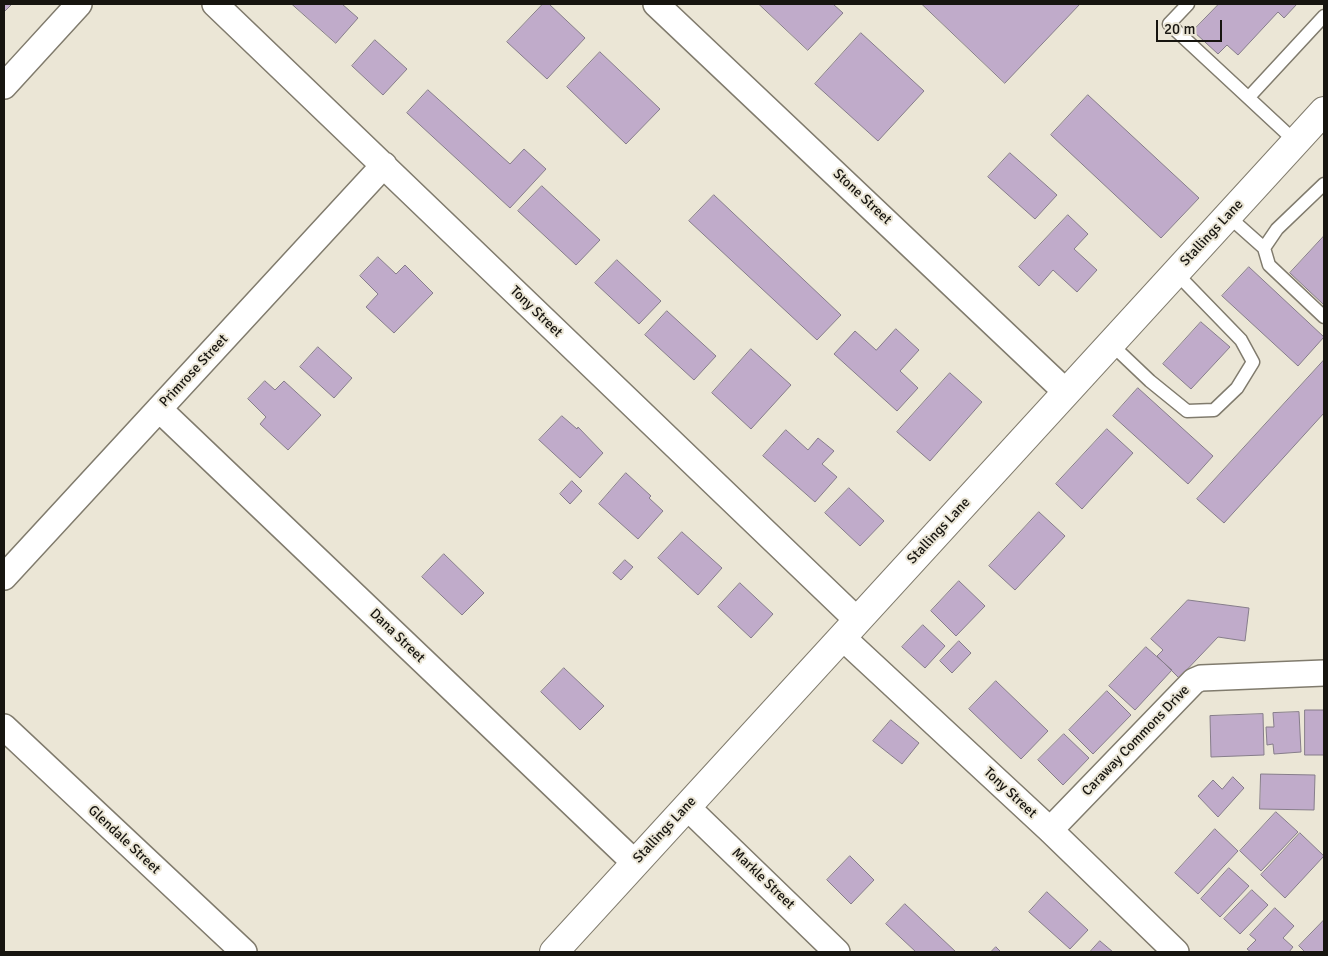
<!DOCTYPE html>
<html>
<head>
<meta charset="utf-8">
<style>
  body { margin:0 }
  #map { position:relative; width:1328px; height:956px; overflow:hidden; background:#ebe6d6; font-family:Signika,sans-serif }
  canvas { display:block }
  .frame { position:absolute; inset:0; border:5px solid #171510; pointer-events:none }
  .scale { position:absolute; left:1156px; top:20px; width:66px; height:22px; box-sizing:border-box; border:2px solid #171510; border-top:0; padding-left:6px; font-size:15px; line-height:18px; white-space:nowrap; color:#171510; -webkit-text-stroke:4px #ebe6d6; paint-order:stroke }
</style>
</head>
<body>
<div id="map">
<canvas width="1328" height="956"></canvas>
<div class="frame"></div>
<div class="scale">20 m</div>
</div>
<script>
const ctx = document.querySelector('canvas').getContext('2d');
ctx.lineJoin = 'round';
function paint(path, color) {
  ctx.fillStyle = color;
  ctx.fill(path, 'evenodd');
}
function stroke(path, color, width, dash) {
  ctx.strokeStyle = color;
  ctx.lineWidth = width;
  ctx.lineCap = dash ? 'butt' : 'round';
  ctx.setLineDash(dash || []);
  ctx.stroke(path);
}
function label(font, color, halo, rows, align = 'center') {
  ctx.font = font + ' Signika,sans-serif';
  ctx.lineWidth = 4;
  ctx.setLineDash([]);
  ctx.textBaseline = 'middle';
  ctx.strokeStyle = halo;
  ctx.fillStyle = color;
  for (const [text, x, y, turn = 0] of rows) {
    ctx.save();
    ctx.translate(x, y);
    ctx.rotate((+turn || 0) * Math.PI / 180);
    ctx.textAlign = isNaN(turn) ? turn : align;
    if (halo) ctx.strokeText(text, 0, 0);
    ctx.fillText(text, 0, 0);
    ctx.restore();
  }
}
const building = new Path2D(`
  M 4,4 L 12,4 L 4,12 Z
  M 292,4 L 342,4 L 358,18 L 336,43 Z
  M 543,4 L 549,4 L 585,38 L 547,79 L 507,42 Z
  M 759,4 L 833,4 L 843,13 L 808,50 Z
  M 922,4 L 1080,4 L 1005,83 Z
  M 1219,4 L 1297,4 L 1284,18 L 1278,12 L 1238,55 L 1227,45 L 1218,54 L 1193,31 Z
  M 861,33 L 924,91 L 878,141 L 815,84 Z
  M 375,40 L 407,69 L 383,95 L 352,66 Z
  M 600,52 L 660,109 L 626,144 L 567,87 Z
  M 428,90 L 510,164 L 524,149 L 546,169 L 510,208 L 407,113 Z
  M 1088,95 L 1199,198 L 1161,238 L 1051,135 Z
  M 1010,153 L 1057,195 L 1035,219 L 988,177 Z
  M 542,186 L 600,240 L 576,265 L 518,211 Z
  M 714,195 L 841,315 L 817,340 L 689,221 Z
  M 1068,215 L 1088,234 L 1074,249 L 1097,270 L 1077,292 L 1053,270 L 1039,286 L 1019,267 Z
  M 1324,236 L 1324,305 L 1290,273 Z
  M 378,257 L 396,274 L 405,265 L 433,293 L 394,333 L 366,307 L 378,294 L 360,276 Z
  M 617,260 L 661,301 L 639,324 L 595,283 Z
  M 1249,267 L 1324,337 L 1298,366 L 1222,296 Z
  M 667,311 L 716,356 L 694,380 L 645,335 Z
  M 1201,322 L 1230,347 L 1191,389 L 1163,364 Z
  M 896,329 L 919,350 L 900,371 L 918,388 L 897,411 L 834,354 L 855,331 L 876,350 Z
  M 318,347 L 352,378 L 334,398 L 300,367 Z
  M 751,349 L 791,385 L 751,429 L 712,393 Z
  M 1324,360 L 1324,413 L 1224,523 L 1197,499 Z
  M 950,373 L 982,402 L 930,461 L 897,432 Z
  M 265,381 L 275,390 L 284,381 L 321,415 L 288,450 L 260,424 L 266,417 L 248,399 Z
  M 1138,388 L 1213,456 L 1188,484 L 1113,416 Z
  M 562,416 L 577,429 L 578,427 L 603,453 L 580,478 L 539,440 Z
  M 1107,429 L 1133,453 L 1082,509 L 1056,484 Z
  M 786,430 L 808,450 L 818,438 L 834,451 L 822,464 L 837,477 L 815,502 L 763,456 Z
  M 626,473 L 651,496 L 649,498 L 663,511 L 638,539 L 599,504 Z
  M 572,481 L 582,491 L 570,504 L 560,494 Z
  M 849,488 L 884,521 L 860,546 L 825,513 Z
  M 1039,512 L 1065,536 L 1015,590 L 989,566 Z
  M 682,532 L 722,568 L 698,595 L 658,558 Z
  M 444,554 L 484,593 L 462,615 L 422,577 Z
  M 625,560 L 633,567 L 621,580 L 613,573 Z
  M 959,581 L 985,606 L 956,636 L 931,611 Z
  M 740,583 L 773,614 L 751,638 L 718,607 Z
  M 1188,600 L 1249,608 L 1245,641 L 1218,637 L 1179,678 L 1157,656 L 1163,650 L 1151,639 Z
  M 923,625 L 945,646 L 925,668 L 902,647 Z
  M 959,641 L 971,653 L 952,673 L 940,661 Z
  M 1146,647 L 1172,670 L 1135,710 L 1109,686 Z
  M 564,668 L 604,706 L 580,730 L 541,692 Z
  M 996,681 L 1048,731 L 1021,759 L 969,709 Z
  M 1107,691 L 1131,715 L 1093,754 L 1069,730 Z
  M 1305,710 L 1324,710 L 1324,755 L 1305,755 Z
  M 1299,712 L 1301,752 L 1274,754 L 1273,744 L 1267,745 L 1266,727 L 1274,727 L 1273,713 Z
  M 1263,714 L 1264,755 L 1211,757 L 1210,716 Z
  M 891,720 L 919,743 L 902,764 L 873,741 Z
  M 1064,734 L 1089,758 L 1063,785 L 1038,760 Z
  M 1261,774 L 1315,775 L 1314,810 L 1260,809 Z
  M 1233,777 L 1244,788 L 1218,817 L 1198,796 L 1213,780 L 1222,789 Z
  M 1276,812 L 1298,832 L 1261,871 L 1240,851 Z
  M 1215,829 L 1238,851 L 1198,894 L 1175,873 Z
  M 1300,833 L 1324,856 L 1285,898 L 1261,875 Z
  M 850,856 L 874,880 L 851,904 L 827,880 Z
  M 1229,868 L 1249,886 L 1220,917 L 1201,899 Z
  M 1252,890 L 1268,905 L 1240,934 L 1224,919 Z
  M 1047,892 L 1088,930 L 1070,949 L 1029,912 Z
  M 905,904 L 956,952 L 916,952 L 886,924 Z
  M 1275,908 L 1294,926 L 1283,938 L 1293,947 L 1289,952 L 1251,952 L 1247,949 L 1256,940 L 1250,935 Z
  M 1324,920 L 1324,952 L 1305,952 L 1299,946 Z
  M 1100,941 L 1113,952 L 1090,952 Z
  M 996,947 L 1001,952 L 991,952 Z`);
const lane = new Path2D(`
  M 1188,4 L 1169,24 L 1296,142
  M 1249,97 L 1324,16
  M 1324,184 L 1277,229 L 1264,248 L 1269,265 L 1324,317
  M 1228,216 L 1264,248
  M 1111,344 L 1150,381 L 1187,411 L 1214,410 L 1237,388 L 1253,362 L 1241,340 L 1176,273`);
const street = new Path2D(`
  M 215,4 L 857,620
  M 656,4 L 1066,392
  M 4,86 L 79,4
  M 159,409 L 635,863
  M 4,577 L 384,165
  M 842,637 L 1050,830 L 1176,952
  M 4,727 L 244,952
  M 687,807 L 837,952
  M 1050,830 L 1194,681 L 1201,678 L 1324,673`);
const secondary = new Path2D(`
  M 554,952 L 1324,111`);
const streetNames = [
  ["Stone Street",862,197,43],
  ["Stallings Lane",1212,233,-47],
  ["Tony Street",536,312,44],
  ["Primrose Street",194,371,-47],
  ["Stallings Lane",939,531,-47],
  ["Dana Street",397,636,44],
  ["Caraway Commons Drive",1136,741,-46],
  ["Tony Street",1010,793,43],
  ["Stallings Lane",665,830,-47],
  ["Glendale Street",124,840,43],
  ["Markle Street",763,879,44]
];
paint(building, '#c0abca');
stroke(building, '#867d8a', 1);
stroke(lane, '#807b6d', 15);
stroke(street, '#807b6d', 28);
stroke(secondary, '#807b6d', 30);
stroke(lane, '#fff', 12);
stroke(street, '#fff', 25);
stroke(secondary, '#fff', 28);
label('14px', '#171510', '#ebe6d6', streetNames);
</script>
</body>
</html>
